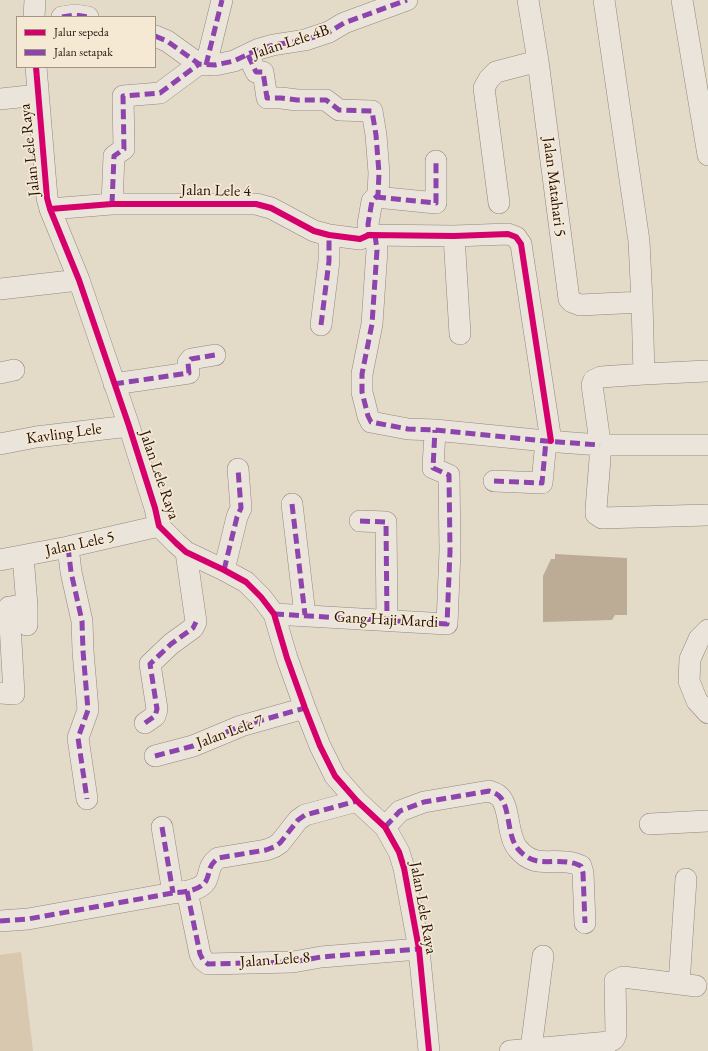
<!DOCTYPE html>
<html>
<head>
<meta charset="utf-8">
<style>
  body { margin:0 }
  #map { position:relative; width:708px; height:1051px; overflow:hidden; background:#e4dac8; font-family:"EB Garamond",serif }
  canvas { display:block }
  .legend { position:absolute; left:16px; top:16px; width:140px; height:52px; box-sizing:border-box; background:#f6e9d3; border:1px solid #a29383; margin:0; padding:5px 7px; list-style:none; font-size:12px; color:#23110a }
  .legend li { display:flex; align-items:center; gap:8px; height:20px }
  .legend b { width:20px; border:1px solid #a29383 }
</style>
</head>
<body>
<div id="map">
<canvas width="708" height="1051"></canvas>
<ul class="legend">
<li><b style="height:5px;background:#d6006c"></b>Jalur sepeda</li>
<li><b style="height:5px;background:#8e44ad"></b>Jalan setapak</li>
</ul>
</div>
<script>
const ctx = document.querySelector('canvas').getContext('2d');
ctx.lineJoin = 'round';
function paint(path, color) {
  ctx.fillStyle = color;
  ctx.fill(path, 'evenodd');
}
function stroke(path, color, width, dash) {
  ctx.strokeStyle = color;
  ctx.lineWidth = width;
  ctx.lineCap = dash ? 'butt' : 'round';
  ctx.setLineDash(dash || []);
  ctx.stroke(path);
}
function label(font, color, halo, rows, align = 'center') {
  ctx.font = font + ' "EB Garamond",serif';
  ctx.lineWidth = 3.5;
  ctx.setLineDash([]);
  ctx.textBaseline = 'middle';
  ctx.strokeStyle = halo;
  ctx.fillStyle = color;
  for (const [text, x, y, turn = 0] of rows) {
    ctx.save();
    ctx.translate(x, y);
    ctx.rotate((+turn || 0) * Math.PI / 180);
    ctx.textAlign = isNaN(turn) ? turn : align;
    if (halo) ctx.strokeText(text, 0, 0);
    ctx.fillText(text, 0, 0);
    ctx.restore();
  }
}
const green = new Path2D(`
  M 21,952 L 33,1051 L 0,1051 L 0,955 Z`);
const water = new Path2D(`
  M 555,554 L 627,558 L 627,615 L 615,615 L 612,620 L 543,622 L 543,576 L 551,559 L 555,559 Z`);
const minor = new Path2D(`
  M 528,0 L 538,61 L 569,299 L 572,302 L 580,305 L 642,302
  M 604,0 L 639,241 L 642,302 L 644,374
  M 682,0 L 708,155
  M 34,17 L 35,0
  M 62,17 L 75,15 L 88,17
  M 155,36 L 167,41 L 199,64 L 215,65 L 234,61 L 259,49 L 273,45 L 305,40 L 329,32 L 344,23 L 407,0
  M 248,55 L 256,72 L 263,72 L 267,98 L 281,98 L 297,100 L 326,100 L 339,110 L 372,111 L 376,135 L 379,173 L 378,195 L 372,201 L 368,224 L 369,235
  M 206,65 L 222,0
  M 36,67 L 47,198 L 50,209 L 79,280 L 129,426 L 155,508 L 159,526 L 176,543 L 186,552 L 224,570 L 246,582 L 261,597 L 274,614 L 287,658 L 305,708 L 320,746 L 335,776 L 357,801 L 385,827 L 399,852 L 404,868 L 419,949 L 429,1051
  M 0,99 L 38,95
  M 376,197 L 436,203 L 436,161
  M 499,203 L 484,88 L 489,79 L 496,72 L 538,61
  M 112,204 L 114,156 L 124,149 L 123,96 L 160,93 L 199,64
  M 50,209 L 112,204 L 256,204 L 271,208 L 314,231 L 329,235 L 360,239 L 369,235 L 454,236 L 508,234 L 516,237 L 521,244 L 551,441
  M 375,235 L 377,250 L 372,324 L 362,374 L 362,392 L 368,416 L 371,422 L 408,429 L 435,430 L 546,441 L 600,445 L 708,445
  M 454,236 L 460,334
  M 0,289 L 79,280
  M 321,325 L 329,261 L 329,235
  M 708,371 L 644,374 L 601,377 L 594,380 L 592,385 L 599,435 L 600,459 L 596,509 L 596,514 L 602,518 L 708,515
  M 0,373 L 14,370
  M 114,384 L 189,373 L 188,363 L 191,359 L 215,355
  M 0,444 L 36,437 L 129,426
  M 494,481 L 542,483 L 546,441
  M 292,504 L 305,615
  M 360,521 L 386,522 L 387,620
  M 68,547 L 71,572 L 82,621 L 83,651 L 88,710 L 78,738 L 87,799
  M 23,556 L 27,606
  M 0,560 L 68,547 L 159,526
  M 224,570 L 237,517 L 241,508 L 238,469
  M 15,606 L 27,606 L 27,625
  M 274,614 L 447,624 L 450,551 L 449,475 L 433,468 L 435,430
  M 708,630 L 699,639 L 690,659 L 689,681 L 697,701 L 708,713
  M 0,693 L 14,694 L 9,607
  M 145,723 L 155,716 L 157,709 L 150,664 L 171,644 L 193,628 L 196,622 L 186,552
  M 155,756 L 193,746 L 241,726 L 305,708
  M 650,824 L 708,821
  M 162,827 L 173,893
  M 385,827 L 400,811 L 424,802 L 489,791 C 492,792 495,793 498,795 C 511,805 506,835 518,849 C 535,869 551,858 573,863 C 575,863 578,865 581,866 L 583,873 L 585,923
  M 187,891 L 200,954 L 203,960 L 208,964 L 293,962 L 321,957 L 419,949
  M 0,921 L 28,919 L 173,893 C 183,892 200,891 206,881 C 211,871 207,867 218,858 L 266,850 L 274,847 L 280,843 L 298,820 L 305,815 L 357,801
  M 679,984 L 686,879
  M 531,1049 L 543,956
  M 510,1051 L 609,1042 L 614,1039 L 616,1034 L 615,981 L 623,977 L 696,986`);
const quiet = new Path2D(`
  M 62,17 L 75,15 L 88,17
  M 155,36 L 167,41 L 199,64 L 215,65 L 234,61 L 259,49 L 273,45 L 305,40 L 329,32 L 344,23 L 407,0
  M 248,55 L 256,72 L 263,72 L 267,98 L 281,98 L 297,100 L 326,100 L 339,110 L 372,111 L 376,135 L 379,173 L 378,195 L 372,201 L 368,224 L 369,235
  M 206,65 L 222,0
  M 376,197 L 436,203 L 436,161
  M 112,204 L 114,156 L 124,149 L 123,96 L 160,93 L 199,64
  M 375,235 L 377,250 L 372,324 L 362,374 L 362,392 L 368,416 L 371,422 L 408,429 L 435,430 L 546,441 L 600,445
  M 321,325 L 329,261 L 329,235
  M 114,384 L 189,373 L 188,363 L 191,359 L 215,355
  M 494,481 L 542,483 L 546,441
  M 292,504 L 305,615
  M 360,521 L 386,522 L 387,620
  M 68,547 L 71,572 L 82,621 L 83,651 L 88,710 L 78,738 L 87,799
  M 224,570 L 237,517 L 241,508 L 238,469
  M 274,614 L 447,624 L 450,551 L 449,475 L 433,468 L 435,430
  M 145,723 L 155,716 L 157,709 L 150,664 L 171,644 L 193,628 L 196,622
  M 155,756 L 193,746 L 241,726 L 305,708
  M 162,827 L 173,893
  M 385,827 L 400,811 L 424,802 L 489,791 C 492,792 495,793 498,795 C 511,805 506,835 518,849 C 535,869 551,858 573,863 C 575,863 578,865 581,866 L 583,873 L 585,923
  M 187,891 L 200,954 L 203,960 L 208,964 L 293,962 L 321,957 L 419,949
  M 0,921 L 28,919 L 173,893 C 183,892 200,891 206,881 C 211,871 207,867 218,858 L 266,850 L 274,847 L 280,843 L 298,820 L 305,815 L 357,801`);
const cycleway = new Path2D(`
  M 36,67 L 47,198 L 50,209 L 79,280 L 129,426 L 155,508 L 159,526 L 176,543 L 186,552 L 224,570 L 246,582 L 261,597 L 274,614 L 287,658 L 305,708 L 320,746 L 335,776 L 357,801 L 385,827 L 399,852 L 404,868 L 419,949 L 429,1051
  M 50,209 L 112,204 L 256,204 L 271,208 L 314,231 L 329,235 L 360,239 L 369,235 L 454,236 L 508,234 L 516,237 L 521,244 L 551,441`);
const streetNames = [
  ["Jalan Lele 4B",291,42,-18],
  ["Jalan Lele Raya",30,150,-96],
  ["Jalan Matahari 5",554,187,83],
  ["Jalan Lele 4",216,191,1],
  ["Kavling Lele",64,434,-8],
  ["Jalan Lele Raya",159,475,71],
  ["Jalan Lele 5",80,544,-12],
  ["Gang Haji Mardi",386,620,3],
  ["Jalan Lele 7",230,732,-20],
  ["Jalan Lele Raya",423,908,80],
  ["Jalan Lele 8",275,960,-4]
];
paint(green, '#d8c8b0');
paint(water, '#bcac95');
stroke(minor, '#90887d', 22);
stroke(minor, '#eae4db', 21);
stroke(quiet, '#8e44ad', 5, [10, 5]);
stroke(cycleway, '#d6006c', 6);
label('16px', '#23110a', '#f6e9d3', streetNames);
</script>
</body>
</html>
